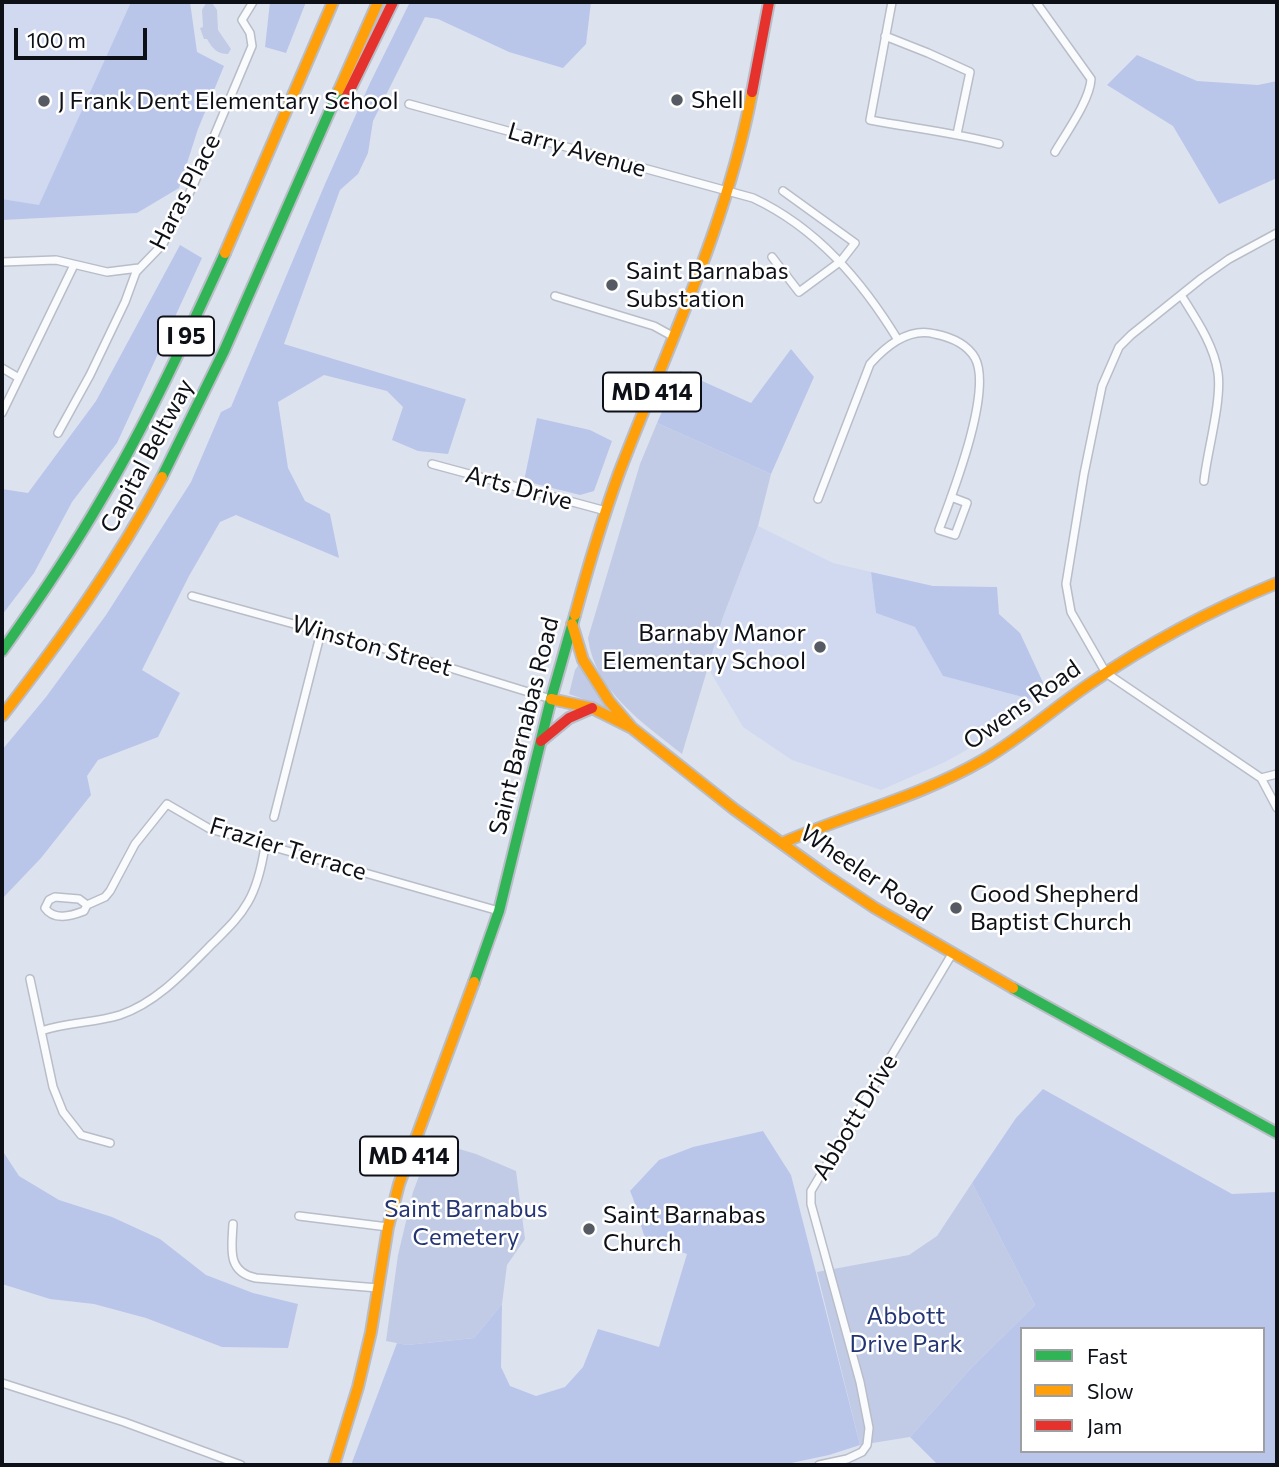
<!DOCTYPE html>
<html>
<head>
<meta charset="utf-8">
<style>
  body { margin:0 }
  #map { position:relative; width:1279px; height:1467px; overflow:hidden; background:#dde2ef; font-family:Commissioner,sans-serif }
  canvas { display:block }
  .frame { position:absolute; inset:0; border:4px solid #0d1017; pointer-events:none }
  .legend { position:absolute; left:1020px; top:1327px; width:245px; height:126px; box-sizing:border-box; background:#fff; border:2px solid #9e9fa2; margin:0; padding:9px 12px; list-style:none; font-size:21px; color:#0d1017 }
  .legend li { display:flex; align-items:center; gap:14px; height:35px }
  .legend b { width:35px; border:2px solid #9e9fa2 }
  .scale { position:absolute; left:14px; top:28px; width:133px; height:32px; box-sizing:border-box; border:4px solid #0d1017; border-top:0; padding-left:9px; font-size:21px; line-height:24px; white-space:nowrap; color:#0d1017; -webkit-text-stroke:5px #fff; paint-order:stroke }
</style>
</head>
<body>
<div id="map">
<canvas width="1279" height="1467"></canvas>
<div class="frame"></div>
<ul class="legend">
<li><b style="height:9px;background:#30b455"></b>Fast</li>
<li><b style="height:9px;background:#ff9f0a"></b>Slow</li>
<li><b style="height:9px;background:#e5322d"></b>Jam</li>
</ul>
<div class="scale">100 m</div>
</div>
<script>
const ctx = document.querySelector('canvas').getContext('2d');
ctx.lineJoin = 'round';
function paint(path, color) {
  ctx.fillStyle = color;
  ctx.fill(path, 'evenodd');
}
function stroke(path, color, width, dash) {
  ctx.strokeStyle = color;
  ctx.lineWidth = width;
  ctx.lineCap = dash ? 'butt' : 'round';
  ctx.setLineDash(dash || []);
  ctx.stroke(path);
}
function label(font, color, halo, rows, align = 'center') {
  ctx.font = font + ' Commissioner,sans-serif';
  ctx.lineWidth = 5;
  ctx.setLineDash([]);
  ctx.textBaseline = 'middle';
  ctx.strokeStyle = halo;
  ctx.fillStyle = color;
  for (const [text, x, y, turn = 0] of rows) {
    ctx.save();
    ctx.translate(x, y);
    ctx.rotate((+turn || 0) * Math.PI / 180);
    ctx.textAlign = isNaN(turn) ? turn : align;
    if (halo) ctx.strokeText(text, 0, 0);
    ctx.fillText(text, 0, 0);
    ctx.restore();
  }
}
const built = new Path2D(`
  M 2,2 L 131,2 L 39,206 L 2,199 Z
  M 758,526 L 833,563 L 871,572 L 876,613 L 915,627 L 943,676 L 1034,700 L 988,738 L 945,762 L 881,790 L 792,760 L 743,727 L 708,668 L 723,617 Z`);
const green = new Path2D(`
  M 206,3 L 212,3 L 217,10 L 218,30 L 231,49 L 228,54 C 217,54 212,48 207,39 L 204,39 L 200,28 L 203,27 L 202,10 Z
  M 657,423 L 771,474 L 758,526 L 723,617 L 682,754 C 643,723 595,691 588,638 L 640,464 Z
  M 579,664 L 606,707 L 569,694 L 575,670 Z
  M 432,1141 L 476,1154 L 516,1171 L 525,1239 L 507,1265 L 502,1304 L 474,1338 L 407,1345 L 386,1341 L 398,1255 L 413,1192 Z
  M 972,1183 L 1035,1305 L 970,1369 L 910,1437 L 860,1445 L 817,1272 L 909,1255 L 937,1236 Z`);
const forest = new Path2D(`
  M 131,2 L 190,2 L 197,52 L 224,66 L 198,129 L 179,188 L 137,213 L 2,220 L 2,199 L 39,205 Z
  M 270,2 L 306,2 L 286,53 L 265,47 Z
  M 410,2 L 591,2 L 586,44 L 563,68 L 509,52 L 438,19 L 425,17 L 373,121 L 368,153 L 358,174 L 340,190 L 284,344 L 466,399 L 448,454 L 418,451 L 392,440 L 403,407 L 387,391 L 324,375 L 278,402 L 288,468 L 305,501 L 330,514 L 339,558 L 236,515 L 220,522 L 189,576 L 142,670 L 180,693 L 158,737 L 98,760 L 87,776 L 91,795 L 41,858 L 2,899 L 2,750 L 46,697 L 106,615 L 191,482 L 221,412 L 231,407 L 325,184 L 370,83 Z
  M 1137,55 L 1197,81 L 1258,85 L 1277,81 L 1277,178 L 1219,204 L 1173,126 L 1107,85 Z
  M 180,245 L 202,258 L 117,443 L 72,502 L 34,573 L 2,615 L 2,489 L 28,493 L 96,401 Z
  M 791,349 L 814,377 L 771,474 L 657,423 L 680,371 L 751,403 Z
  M 537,418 L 590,430 L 612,441 L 594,491 L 580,495 L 524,481 Z
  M 871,572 L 933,586 L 997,587 L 999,614 L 1020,633 L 1047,691 L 1034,700 L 943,676 L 915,627 L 876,613 Z
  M 1043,1089 L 1232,1194 L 1277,1192 L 1277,1465 L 938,1465 L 910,1437 L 970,1369 L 1035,1305 L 972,1183 L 1016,1118 ZM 1022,1329 L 1263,1329 L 1263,1451 L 1022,1451 Z
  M 763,1131 L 791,1175 L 860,1445 L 829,1455 L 782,1465 L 351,1465 L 397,1343 L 407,1345 L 474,1338 L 502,1304 L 501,1367 L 510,1386 L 536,1396 L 565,1387 L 583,1367 L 598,1329 L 659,1347 L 687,1254 L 646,1240 C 639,1223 638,1209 630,1191 L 659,1160 L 693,1147 Z
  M 2,1150 L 19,1176 L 59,1200 L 112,1217 L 160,1239 L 206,1275 L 253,1293 L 298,1304 L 288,1348 L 222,1347 L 146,1318 L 94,1304 L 50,1299 L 2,1284 Z`);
const street = new Path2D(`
  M 892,2 L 870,120 C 913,128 956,133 999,144
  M 1036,2 L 1091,79 C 1090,100 1066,133 1055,152
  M 885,36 L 928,53 L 970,72 L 957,134
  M 409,104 L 753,198 C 817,228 862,281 898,340
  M 1277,233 L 1229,259 L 1202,278 L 1131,335 L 1119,347 L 1102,386 L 1084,474 L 1066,584 L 1071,612 L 1106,673 L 1261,778 L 1277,808
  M 772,257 L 799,292 L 841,261 L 855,243 L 783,191
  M 2,262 L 56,260 L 107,272 L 139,268
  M 1181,295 C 1196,319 1214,345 1218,373 C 1222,401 1207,452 1204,481
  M 555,296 L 654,326 L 674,337
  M 2,368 L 19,378
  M 2,413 L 74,265
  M 58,433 L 90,375 L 125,302 L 136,272 L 163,244 L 193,186 L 252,46 L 250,33 L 242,20 L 253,2
  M 432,464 L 606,511
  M 818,499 L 870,364 C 886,346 909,327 935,334 C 950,337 967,344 975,358 C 993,391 952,495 939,530 L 955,535 L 967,503 L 951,497
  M 192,596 L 421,659 L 551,699
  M 1261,778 L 1277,774
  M 274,817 L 321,632
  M 55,897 L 79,899 L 87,905 L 84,911 C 71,916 54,921 45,908 L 49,900 Z
  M 87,905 L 105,897 L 110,891 L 135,844 L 167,804 L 210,829 L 499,911
  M 30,979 L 53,1087 L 63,1112 L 81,1135 L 110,1143
  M 41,1031 C 67,1022 95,1023 120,1015 C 158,1002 186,970 213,943 C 226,930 239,918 248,902 C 258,885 262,865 265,846
  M 299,1216 L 388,1227
  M 233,1224 C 232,1247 226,1272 256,1278 L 378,1288
  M 2,1383 L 124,1422 L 241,1465
  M 819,1465 L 847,1459 L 862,1452 L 867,1445 L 869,1428 L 860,1382 L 811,1204 L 811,1191 L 952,954`);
const fast = new Path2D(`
  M 162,477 L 224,351 L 339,90
  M 2,651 C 37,602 71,552 101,500 C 148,421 187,336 225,253
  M 474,982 L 499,911 L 551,699 L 575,615
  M 1013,988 L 1277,1133`);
const slow = new Path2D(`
  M 339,90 L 378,2
  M 225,253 L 333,2
  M 575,615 C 588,567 602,520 619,473 C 667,348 727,225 752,92
  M 572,624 L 583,660 L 609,701 L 632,728
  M 551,699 L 592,708 L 632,728 L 734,809 L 827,876 L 875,908 L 1013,988
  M 2,716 C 61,640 117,562 162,477
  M 782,843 C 848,814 920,797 983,760 C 1021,738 1054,708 1091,683 C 1149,643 1211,610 1277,583
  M 334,1465 L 358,1387 L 371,1332 L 388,1227 L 399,1184 L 474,982`);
const jam = new Path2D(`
  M 752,92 L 769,2
  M 345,100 L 393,2
  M 541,741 L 569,718 L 592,708`);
const markers = [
  [677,100,7,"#565a63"],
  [44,101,7,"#565a63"],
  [612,285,7,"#565a63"],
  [820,647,7,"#565a63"],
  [956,908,7,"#565a63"],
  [589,1229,7,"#565a63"]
];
const shields = [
  [186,336,56],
  [652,392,98],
  [409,1156,98]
];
const shieldNames = [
  ["I 95",186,336],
  ["MD 414",652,392],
  ["MD 414",409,1156]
];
const poiNames = [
  ["Shell",691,100],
  ["J Frank Dent Elementary School",58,101],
  ["Saint Barnabas",626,271],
  ["Substation",626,299],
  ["Barnaby Manor",806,633,"right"],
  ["Elementary School",806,661,"right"],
  ["Good Shepherd",970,894],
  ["Baptist Church",970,922],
  ["Saint Barnabas",603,1215],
  ["Church",603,1243]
];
const streetNames = [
  ["Larry Avenue",577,150,16],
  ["Haras Place",185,192,-63],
  ["Capital Beltway",147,456,-62],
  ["Arts Drive",519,488,15],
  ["Winston Street",372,646,16],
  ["Owens Road",1022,705,-35],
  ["Saint Barnabas Road",524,726,-76],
  ["Frazier Terrace",288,849,17],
  ["Wheeler Road",866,873,34],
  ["Abbott Drive",855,1117,-59]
];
const parkNames = [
  ["Saint Barnabus",466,1209],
  ["Cemetery",466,1237],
  ["Abbott",906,1316],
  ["Drive Park",906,1344]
];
paint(built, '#d1d9f0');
paint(green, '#c2cbe6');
paint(forest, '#b9c6ea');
stroke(street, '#b9bdc7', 10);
stroke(fast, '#b9bdc7', 14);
stroke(slow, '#b9bdc7', 14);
stroke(jam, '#b9bdc7', 14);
stroke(street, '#fafbfd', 7);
stroke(fast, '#30b455', 10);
stroke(slow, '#ff9f0a', 10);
stroke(jam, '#e5322d', 10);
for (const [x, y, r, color] of markers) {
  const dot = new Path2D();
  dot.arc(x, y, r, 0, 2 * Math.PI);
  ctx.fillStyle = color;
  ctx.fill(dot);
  stroke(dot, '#fff', 2.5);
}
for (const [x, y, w] of shields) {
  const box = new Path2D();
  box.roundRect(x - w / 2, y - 19.5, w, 39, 5);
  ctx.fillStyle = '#fff';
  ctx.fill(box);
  stroke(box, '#0d1017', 2);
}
label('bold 23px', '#0d1017', null, shieldNames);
label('24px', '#0d1017', '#fff', poiNames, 'left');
label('24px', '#0d1017', '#fff', streetNames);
label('24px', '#243574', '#fff', parkNames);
</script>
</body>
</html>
